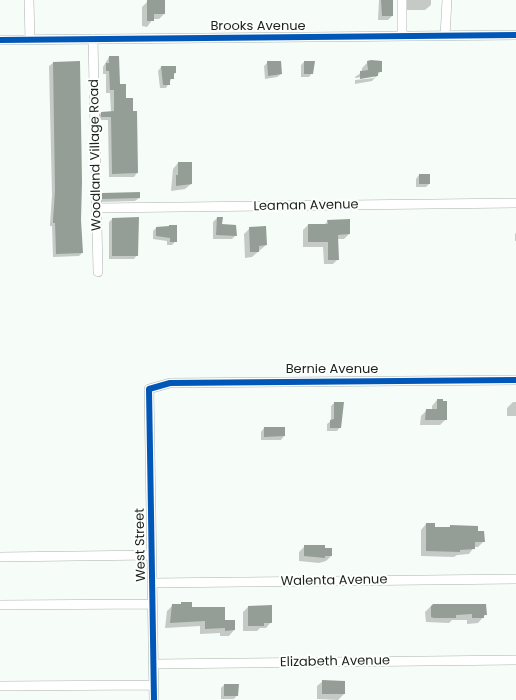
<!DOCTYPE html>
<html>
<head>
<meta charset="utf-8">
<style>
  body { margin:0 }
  canvas { display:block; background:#f6fcf7 }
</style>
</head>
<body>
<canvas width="516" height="700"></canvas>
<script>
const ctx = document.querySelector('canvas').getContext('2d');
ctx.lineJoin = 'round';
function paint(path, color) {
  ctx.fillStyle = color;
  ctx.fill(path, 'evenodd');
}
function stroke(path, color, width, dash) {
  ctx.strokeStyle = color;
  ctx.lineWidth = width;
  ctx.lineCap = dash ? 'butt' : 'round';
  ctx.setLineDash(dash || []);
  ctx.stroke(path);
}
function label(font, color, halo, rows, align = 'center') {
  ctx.font = font + ' Poppins,sans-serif';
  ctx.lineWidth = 4;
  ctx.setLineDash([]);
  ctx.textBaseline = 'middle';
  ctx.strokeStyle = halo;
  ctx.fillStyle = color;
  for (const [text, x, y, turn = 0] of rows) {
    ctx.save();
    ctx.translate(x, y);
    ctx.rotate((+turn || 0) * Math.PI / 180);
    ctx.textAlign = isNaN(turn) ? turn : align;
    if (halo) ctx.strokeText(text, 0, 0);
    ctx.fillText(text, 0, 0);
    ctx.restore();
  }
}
const shadow = new Path2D(`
  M 149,0 L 160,0 L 164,14 L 159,19 L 153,19 L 147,27 L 142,26 L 142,7 Z
  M 379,0 L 392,0 L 392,16 L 388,20 L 378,20 Z
  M 400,0 L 431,0 L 431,5 L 425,10 L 407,10 L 406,5 Z
  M 109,57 L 119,85 L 125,99 L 137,173 L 134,177 L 109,177 L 108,120 L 98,120 L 97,116 L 101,113 L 111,112 L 110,93 L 106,93 L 106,74 L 103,74 L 103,67 Z
  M 79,62 L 80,220 L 82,253 L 79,256 L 53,257 L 52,226 L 50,226 L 50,224 L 52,195 L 49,66 L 53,63 Z
  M 268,62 L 281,74 L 277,77 L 265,79 L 264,66 Z
  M 304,62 L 312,73 L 309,77 L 301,77 L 301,65 Z
  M 368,62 L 381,71 L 372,81 L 355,84 L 355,77 L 362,72 L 362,68 ZM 376,75 L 374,78 L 355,80 L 355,78 Z
  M 161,67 L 175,73 L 166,88 L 160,88 L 158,71 Z
  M 178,163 L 191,184 L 185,189 L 171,191 L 173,169 Z
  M 419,175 L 429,184 L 426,187 L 416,187 L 416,179 Z
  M 103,194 L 139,198 L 135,201 L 99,202 L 99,197 Z
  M 217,218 L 222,218 L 221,225 L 236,235 L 232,239 L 213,239 L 213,222 Z
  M 112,219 L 137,255 L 134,259 L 109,259 L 109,222 Z
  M 328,221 L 349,234 L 344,239 L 337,239 L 338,259 L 333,264 L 324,264 L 323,247 L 303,247 L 303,230 L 308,225 L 324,225 Z
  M 156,228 L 176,241 L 172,245 L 167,245 L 167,241 L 153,239 L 153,231 Z
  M 250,228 L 266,245 L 252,257 L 245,258 L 244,234 Z
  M 516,233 L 516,241 L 515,241 L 515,234 Z
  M 437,400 L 446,419 L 440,425 L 420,425 L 421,416 L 427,410 L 432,410 L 432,406 Z
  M 513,402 L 516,402 L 516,416 L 507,416 L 507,408 Z
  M 334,403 L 340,427 L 337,431 L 327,431 L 327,424 L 331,421 L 331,406 Z
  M 264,428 L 284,428 L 284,436 L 281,440 L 261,440 L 261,432 Z
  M 426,524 L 434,528 L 449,528 L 450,526 L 478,532 L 484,541 L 478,547 L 474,547 L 469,554 L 457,555 L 454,557 L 421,556 L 421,530 Z
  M 305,546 L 324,549 L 331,556 L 326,561 L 319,563 L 299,561 L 299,552 Z
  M 173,605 L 191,608 L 224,621 L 234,630 L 229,636 L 220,636 L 220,633 L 200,634 L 200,626 L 165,628 L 167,611 Z
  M 431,606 L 486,614 L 478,623 L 467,624 L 467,620 L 452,620 L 449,623 L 426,622 L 425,612 Z
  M 248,607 L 271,622 L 266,628 L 260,628 L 257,631 L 243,631 L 243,612 Z
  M 323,681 L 344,682 L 344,694 L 338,700 L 317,699 L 317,686 Z
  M 224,685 L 237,695 L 234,699 L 221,699 L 221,688 Z`);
const building = new Path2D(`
  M 147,0 L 165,0 L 165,14 L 154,14 L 154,21 L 147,21 Z
  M 381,0 L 393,0 L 393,16 L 382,16 Z
  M 109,56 L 119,56 L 120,84 L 126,84 L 126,98 L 133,98 L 133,111 L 137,111 L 138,173 L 112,174 L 111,117 L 101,117 L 101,112 L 114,111 L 114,90 L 110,90 L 109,71 L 106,71 L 106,63 L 109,63 Z
  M 371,60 L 382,61 L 382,72 L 378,72 L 378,76 L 360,79 L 360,71 L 368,70 L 367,61 Z
  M 80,61 L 82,182 L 81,220 L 83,253 L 56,254 L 55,223 L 53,223 L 53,220 L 55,191 L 53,62 Z
  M 267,61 L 281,61 L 282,74 L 268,76 Z
  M 304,61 L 315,61 L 313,74 L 304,74 Z
  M 161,66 L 176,66 L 176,73 L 174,73 L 174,79 L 170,79 L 170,85 L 163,85 Z
  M 178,162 L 192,162 L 192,184 L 176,186 L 176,175 L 178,175 Z
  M 419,174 L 430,174 L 430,184 L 419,184 Z
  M 140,192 L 140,198 L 102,199 L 102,193 Z
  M 139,217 L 138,256 L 112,256 L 112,218 Z
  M 217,217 L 223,217 L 222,224 L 236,225 L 237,236 L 216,235 Z
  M 350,219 L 350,234 L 338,235 L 339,260 L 328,260 L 328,242 L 308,242 L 308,224 L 328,224 L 327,220 Z
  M 169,225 L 177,225 L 177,242 L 170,242 L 170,238 L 156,236 L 156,227 L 169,226 Z
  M 266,226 L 267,245 L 259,246 L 259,252 L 250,252 L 249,227 Z
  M 437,399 L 443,399 L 443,401 L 447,401 L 447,420 L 425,420 L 426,409 L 437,409 Z
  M 334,402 L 344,402 L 341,428 L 330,428 L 330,420 L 334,419 Z
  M 264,427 L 285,427 L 285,436 L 264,437 Z
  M 426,523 L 435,523 L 435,527 L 450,527 L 450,525 L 478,526 L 478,531 L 484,531 L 485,542 L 475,542 L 475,549 L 460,550 L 460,552 L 426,551 Z
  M 304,545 L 325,545 L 325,548 L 332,548 L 332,556 L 325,556 L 325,558 L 304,556 Z
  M 181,602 L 192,602 L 192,607 L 225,607 L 225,620 L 235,620 L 235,630 L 225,631 L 225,628 L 205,629 L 205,621 L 170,623 L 172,604 L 181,604 Z
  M 433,604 L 486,604 L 487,615 L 484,615 L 484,618 L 472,618 L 472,614 L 456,615 L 456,618 L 434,618 L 431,617 L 431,606 Z
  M 272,605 L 272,623 L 264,623 L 264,626 L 248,626 L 248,606 Z
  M 322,680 L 345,681 L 345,694 L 322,694 Z
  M 224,684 L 239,684 L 238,696 L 224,696 Z`);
const minor = new Path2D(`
  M 29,0 L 30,40
  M 402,0 L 402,36
  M 445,36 L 447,0
  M 93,39 L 98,272
  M 0,40 L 516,35
  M 97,208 L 516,203
  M 0,557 L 152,555
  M 153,583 L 516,579
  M 0,605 L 153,604
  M 154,664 L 516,660
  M 0,686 L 154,685
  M 154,700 L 149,389 L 170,383 L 516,380`);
const cycleway = new Path2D(`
  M 0,40 L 516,35
  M 154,700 L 149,389 L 170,383 L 516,380`);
const streetNames = [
  ["Brooks Avenue",258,27],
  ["Woodland Village Road",96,155,-91],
  ["Leaman Avenue",306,206,-1],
  ["Bernie Avenue",332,370],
  ["West Street",141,545,-91],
  ["Walenta Avenue",334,581,-1],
  ["Elizabeth Avenue",335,662,-1]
];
paint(shadow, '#0003');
paint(building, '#949e96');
stroke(minor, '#acb4ad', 10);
stroke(minor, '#fefffe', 9);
stroke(cycleway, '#0057b8', 6);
label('13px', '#18231a', '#fff', streetNames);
</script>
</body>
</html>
